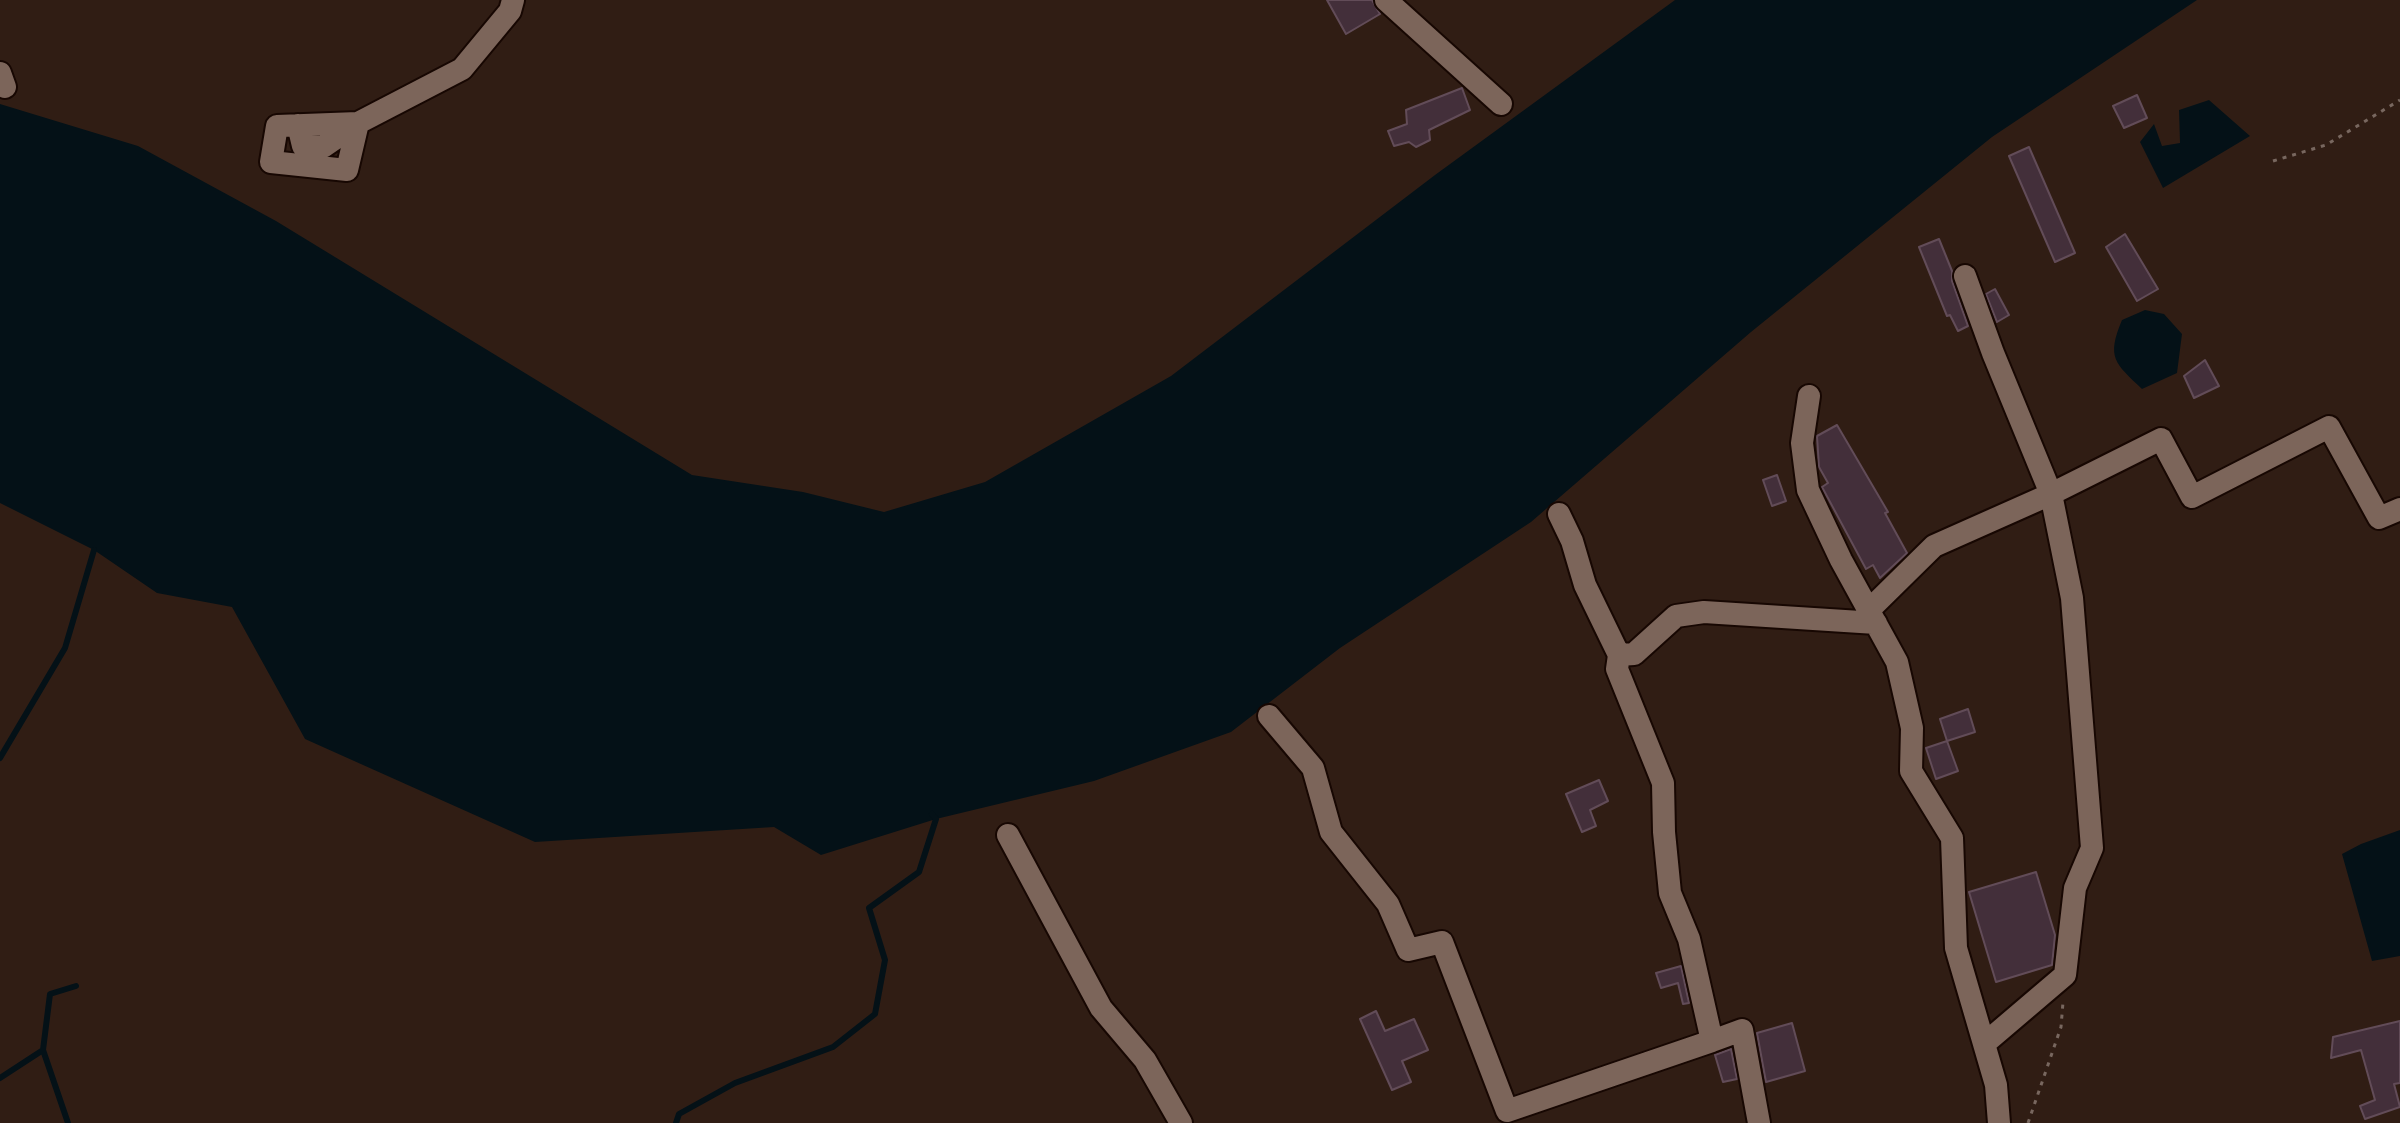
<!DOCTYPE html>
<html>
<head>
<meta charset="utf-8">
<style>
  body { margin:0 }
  canvas { display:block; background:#301d14 }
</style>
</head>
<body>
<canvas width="2400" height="1123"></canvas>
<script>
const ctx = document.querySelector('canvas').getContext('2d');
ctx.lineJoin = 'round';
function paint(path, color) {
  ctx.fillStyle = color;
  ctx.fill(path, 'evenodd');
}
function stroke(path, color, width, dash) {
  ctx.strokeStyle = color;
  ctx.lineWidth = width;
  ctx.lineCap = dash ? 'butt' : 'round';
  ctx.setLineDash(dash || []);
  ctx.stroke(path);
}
const water = new Path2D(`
  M 1675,0 L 2197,0 L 1992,137 L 1751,332 L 1531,522 L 1340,648 L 1231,732 L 1094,781 L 936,819 L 821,855 L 774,827 L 535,842 L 305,739 L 232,607 L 157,593 L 94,550 L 0,503 L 0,104 L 138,146 L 276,221 L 692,475 L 803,492 L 884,512 L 985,482 L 1171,376 L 1435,175 Z
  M 2209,100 L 2250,136 L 2163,188 L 2140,142 L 2154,124 L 2162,146 L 2180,143 L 2179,110 Z
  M 2145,310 L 2164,314 L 2182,334 L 2177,373 L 2142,389 C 2115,363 2106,358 2122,320 Z
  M 2400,830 L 2400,956 L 2372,961 L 2342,854 L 2361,844 Z`);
const stream = new Path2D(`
  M 0,758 L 65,648 L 94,550
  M 43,1050 L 50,994 L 76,986
  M 0,1078 L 43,1050 L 68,1123
  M 676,1123 L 679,1114 L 735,1083 L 833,1047 L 875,1014 L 885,960 L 869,908 L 919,872 L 936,819 L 932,814`);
const building = new Path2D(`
  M 1327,0 L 1372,0 L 1380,14 L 1346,34 Z
  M 1462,88 L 1470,110 L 1429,130 L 1430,140 L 1416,147 L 1409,142 L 1394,146 L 1388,131 L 1407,124 L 1406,110 Z
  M 2137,95 L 2147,118 L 2124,128 L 2113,106 Z
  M 2029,147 L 2075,253 L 2055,262 L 2009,156 Z
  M 2125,234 L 2158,289 L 2137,301 L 2106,247 Z
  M 1939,239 L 1952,271 L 1952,281 L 1968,326 L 1958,331 L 1950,315 L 1947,316 L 1919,247 Z
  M 1995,289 L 2009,315 L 1997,322 L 1986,294 Z
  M 2205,360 L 2219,386 L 2194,398 L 2184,376 Z
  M 1837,425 L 1888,512 L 1885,513 L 1907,553 L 1880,578 L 1873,565 L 1866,569 L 1822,487 L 1828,483 L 1819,467 L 1817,436 Z
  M 1777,475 L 1786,501 L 1772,506 L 1763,480 Z
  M 1968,709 L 1975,732 L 1947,741 L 1940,719 Z
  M 1947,741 L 1958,771 L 1936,779 L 1926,748 Z
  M 1599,780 L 1608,801 L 1590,810 L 1596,826 L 1582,832 L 1566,794 Z
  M 2036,872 L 2055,935 L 2052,965 L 1996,982 L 1969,892 Z
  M 1681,966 L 1689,1003 L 1683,1004 L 1678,983 L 1661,988 L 1656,973 Z
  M 1376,1011 L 1385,1031 L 1414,1019 L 1428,1050 L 1402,1061 L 1411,1082 L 1392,1090 L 1360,1019 Z
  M 2400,1021 L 2400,1083 L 2394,1084 L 2400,1107 L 2365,1119 L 2360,1106 L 2375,1100 L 2361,1050 L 2331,1058 L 2333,1037 Z
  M 1792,1023 L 1805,1071 L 1766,1082 L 1757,1033 Z
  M 1731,1049 L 1737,1079 L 1723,1082 L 1715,1055 Z`);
const path = new Path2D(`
  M 2273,161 L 2326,145 L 2400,100
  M 2028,1123 L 2061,1027 L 2063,1002`);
const minor = new Path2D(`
  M 1386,0 L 1501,104
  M 0,73 L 5,87
  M 358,123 L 347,170 L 271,162 L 277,126 Z
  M 298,125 L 303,146 L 323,147 L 358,123 L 462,69 L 510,11 L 513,0
  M 1965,276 L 1993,353 L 2051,494 L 2072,598 L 2092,848 L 2075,888 L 2065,975 L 1984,1044
  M 1809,396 L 1802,443 L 1808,490 L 1841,560 L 1897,662 L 1912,728 L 1911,771 L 1952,838 L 1956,948 L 1996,1085 L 1999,1123
  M 1559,514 L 1572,541 L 1585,585 L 1619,655 L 1634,654 L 1676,616 L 1704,612 L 1876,623
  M 1869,610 L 1934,546 L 2051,494 L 2161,439 L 2192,497 L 2329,427 L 2379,518 L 2400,509
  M 1269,716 L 1313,768 L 1331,832 L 1388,904 L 1408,950 L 1442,942 L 1507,1111 L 1712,1041 L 1689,939 L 1670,893 L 1664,832 L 1663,783 L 1617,669 L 1619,655
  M 1008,835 L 1101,1008 L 1145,1060 L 1181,1123
  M 1712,1041 L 1742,1030 L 1759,1123`);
paint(water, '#041117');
stroke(stream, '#041117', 6);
paint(building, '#432f3a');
stroke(building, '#624c58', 2);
stroke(minor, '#170702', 26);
stroke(path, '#78675f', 3, [4, 6]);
stroke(minor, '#7c655a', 22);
</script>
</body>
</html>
